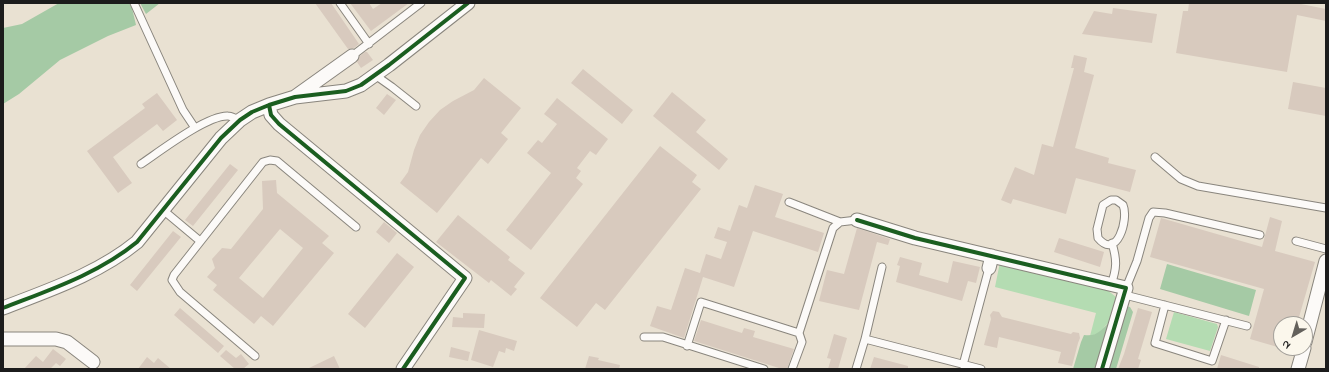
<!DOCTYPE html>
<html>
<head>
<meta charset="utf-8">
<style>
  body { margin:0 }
  #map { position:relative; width:1329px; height:372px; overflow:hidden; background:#e9e1d2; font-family:"Indie Flower",sans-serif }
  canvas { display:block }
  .frame { position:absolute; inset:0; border:4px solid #1c1c1c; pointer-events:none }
  .north { position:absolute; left:1273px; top:316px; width:40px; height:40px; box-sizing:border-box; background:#fbf7ec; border:1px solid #a29f99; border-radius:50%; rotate:218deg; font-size:11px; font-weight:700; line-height:16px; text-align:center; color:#1c1c1c }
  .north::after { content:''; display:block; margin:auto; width:14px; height:18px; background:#64615c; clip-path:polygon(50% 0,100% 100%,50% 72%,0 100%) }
</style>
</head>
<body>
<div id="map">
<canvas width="1329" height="372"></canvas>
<div class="frame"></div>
<div class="north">N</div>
</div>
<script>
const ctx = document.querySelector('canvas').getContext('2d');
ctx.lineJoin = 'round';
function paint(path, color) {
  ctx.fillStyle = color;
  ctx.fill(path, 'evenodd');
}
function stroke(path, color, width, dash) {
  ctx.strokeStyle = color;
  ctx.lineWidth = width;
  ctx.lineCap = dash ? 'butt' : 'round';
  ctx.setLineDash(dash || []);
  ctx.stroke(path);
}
const green = new Path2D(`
  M 1000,262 L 1106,289 L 1116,297 L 1117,304 L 1113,319 L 1105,326 L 1100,333 L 1090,336 L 1096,313 L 995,287 Z
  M 1174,312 L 1217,324 L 1218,327 L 1210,351 L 1166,339 Z`);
const forest = new Path2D(`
  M 59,3 L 129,3 L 132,8 L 136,25 L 108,36 L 60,60 L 19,94 L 3,104 L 3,28 L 22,24 Z
  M 140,3 L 160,3 L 146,14 Z
  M 1167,264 L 1256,290 L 1249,316 L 1160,289 Z
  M 1126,306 L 1130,307 L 1133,312 L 1116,369 L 1106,369 Z
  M 1113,319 L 1099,369 L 1073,369 L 1081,342 L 1084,335 C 1099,337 1102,328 1113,319 Z`);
const building = new Path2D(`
  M 315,3 L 331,3 L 359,44 L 354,48 L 348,49 Z
  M 350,3 L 369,3 L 373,9 L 382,3 L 409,3 L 371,31 Z
  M 1189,3 L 1296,3 L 1326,9 L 1326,21 L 1297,15 L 1287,72 L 1176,53 L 1183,11 L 1188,11 Z
  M 1113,8 L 1157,14 L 1152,43 L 1082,34 L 1094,11 L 1112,14 Z
  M 365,52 L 367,52 L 373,60 L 361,68 L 357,62 L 360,56 Z
  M 1074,55 L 1087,58 L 1084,72 L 1094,75 L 1075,148 L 1109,158 L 1108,163 L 1136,170 L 1130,192 L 1076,178 L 1066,214 L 1013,199 L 1011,204 L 1001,200 L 1015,167 L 1034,175 L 1042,144 L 1053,147 L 1074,68 L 1071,68 Z
  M 583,69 L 633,110 L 622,124 L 571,83 Z
  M 484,78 L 521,108 L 501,133 L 508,139 L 488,164 L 481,158 L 437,213 L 400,183 L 408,172 L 414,150 L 420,135 L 429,122 L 440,110 L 453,101 L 474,90 Z
  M 1293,82 L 1326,88 L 1326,116 L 1288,109 Z
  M 672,92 L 706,120 L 696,132 L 728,159 L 719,170 L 653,116 Z
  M 157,93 L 177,120 L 163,131 L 157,124 L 113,157 L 132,183 L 118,193 L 87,151 L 145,108 L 142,104 Z
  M 387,94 L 396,100 L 384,115 L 376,108 Z
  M 557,98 L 608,139 L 596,155 L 590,151 L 577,168 L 581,171 L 576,178 L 583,184 L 531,250 L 506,230 L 551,173 L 527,153 L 538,140 L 542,143 L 557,124 L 544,114 Z
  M 660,146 L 697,175 L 692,182 L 701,189 L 605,310 L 596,303 L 577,327 L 540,298 Z
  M 230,164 L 238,170 L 193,226 L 185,220 Z
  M 276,180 L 277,193 L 329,236 L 322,243 L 334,253 L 273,326 L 261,316 L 254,324 L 213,290 L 217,285 L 207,277 L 215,268 L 212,259 L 222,248 L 231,249 L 263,209 L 262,181 ZM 280,229 L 303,248 L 263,298 L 239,278 Z
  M 755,185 L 783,194 L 775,217 L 824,233 L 818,252 L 753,231 L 734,287 L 703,277 L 684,338 L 650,326 L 657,306 L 671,310 L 685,268 L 700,273 L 706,254 L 721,259 L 727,242 L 714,238 L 718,227 L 730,231 L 739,205 L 747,208 Z
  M 458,215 L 510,257 L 508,260 L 525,273 L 514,287 L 517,289 L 511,296 L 491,280 L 489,283 L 436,242 Z
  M 1270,217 L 1282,221 L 1275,251 L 1315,262 L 1297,324 L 1281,324 L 1281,348 L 1250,339 L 1264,289 L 1150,257 L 1161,218 L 1262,247 Z
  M 384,222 L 397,233 L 389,243 L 376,232 Z
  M 857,228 L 890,239 L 888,245 L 877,242 L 859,310 L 819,301 L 827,270 L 844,274 Z
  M 173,231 L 181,237 L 137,291 L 130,285 Z
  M 1059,238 L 1104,252 L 1100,267 L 1054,252 Z
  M 397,253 L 414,267 L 365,328 L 348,314 Z
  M 900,257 L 922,263 L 919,275 L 948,283 L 953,261 L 980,267 L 976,283 L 968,281 L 962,301 L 896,282 L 900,266 L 897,265 Z
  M 180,308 L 224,346 L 218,353 L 174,315 Z
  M 1138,308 L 1152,312 L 1138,359 L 1141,360 L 1138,369 L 1118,369 L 1124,354 Z
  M 993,311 L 999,312 L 1002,317 L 1071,334 L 1073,332 L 1079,333 L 1080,338 L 1078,343 L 1072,366 L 1058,363 L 1061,352 L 999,337 L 997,348 L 984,345 L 991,319 L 990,315 Z
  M 463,313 L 485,314 L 484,328 L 452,327 L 453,317 L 463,318 Z
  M 701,320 L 742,333 L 744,328 L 755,331 L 753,337 L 794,349 L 787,369 L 782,369 L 694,341 Z
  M 479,330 L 517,341 L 514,351 L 506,348 L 505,353 L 499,351 L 493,367 L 471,360 Z
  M 834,334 L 847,338 L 838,369 L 828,369 L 831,359 L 827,358 Z
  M 451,347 L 470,352 L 468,361 L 449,357 Z
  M 53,349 L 66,359 L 60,366 L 56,363 L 50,369 L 24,369 L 36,356 L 43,362 Z
  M 226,350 L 236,358 L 241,354 L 249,364 L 243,369 L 235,369 L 220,356 Z
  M 1221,355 L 1259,367 L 1259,369 L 1217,369 Z
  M 334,356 L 340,369 L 307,369 Z
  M 589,356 L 599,358 L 598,360 L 620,365 L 619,369 L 585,369 Z
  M 147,357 L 154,363 L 158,358 L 171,369 L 138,369 Z
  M 874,357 L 908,366 L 908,369 L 870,369 Z`);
const lane = new Path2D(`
  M 134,3 L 183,110 L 195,128
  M 340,3 L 369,44
  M 352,56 L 421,3
  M 375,75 L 392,87 L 416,106
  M 1155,157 L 1181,179 L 1198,186 L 1326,208
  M 141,164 C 159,152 207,115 228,116 C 231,116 236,119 240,120
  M 1111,200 L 1116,200 L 1123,205 C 1129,219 1117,261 1098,238 L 1097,229 L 1103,205 Z
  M 789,202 L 840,222
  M 163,210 L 200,241
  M 1296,241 L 1326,249
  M 1111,285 C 1117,268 1117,260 1112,243
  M 1126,288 L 1137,261 L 1149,218 L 1153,212 L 1165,213 L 1260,235
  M 1125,295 L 1247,326
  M 1165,305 L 1155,343 L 1212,361 L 1226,320
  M 644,337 L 663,337 L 764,369
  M 865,339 L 882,267
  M 687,346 L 701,302 L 799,333 L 833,228 L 840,222 L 857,220
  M 255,356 L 180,292 L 172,280 L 174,275 L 263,162 L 270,160 L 277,161 L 356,227
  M 963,365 L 989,268
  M 792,369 L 802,342 L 799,333
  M 856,369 L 865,339 L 981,369`);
const street = new Path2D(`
  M 296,96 L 352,56
  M 269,105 L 271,115 L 279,124 L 465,278 L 403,369
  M 857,220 L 915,238 L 1126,288 L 1102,369
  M 989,268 L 992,256
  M 3,308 C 49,290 98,274 137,242 L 221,138 L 240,120 L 252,112 L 269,105 L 295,97 L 346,91 L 361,85 L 389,65 L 468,3
  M 3,339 L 56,339 L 67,342 L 93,362
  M 1305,342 L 1326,261
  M 1298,369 L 1304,348`);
const cycleway = new Path2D(`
  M 269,105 L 271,115 L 279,124 L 465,278 L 403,369
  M 857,220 L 915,238 L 1126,288 L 1102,369
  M 3,308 C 49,290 98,274 137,242 L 221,138 L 240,120 L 252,112 L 269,105 L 295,97 L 346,91 L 361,85 L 389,65 L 468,3`);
paint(green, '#b4dcb2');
paint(forest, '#a5caa5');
paint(building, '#d8cabe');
stroke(lane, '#89857d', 9);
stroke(street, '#89857d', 15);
stroke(lane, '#fcfaf8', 7);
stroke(street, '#fcfaf8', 13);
stroke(cycleway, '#1b5e20', 4);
</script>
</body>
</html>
